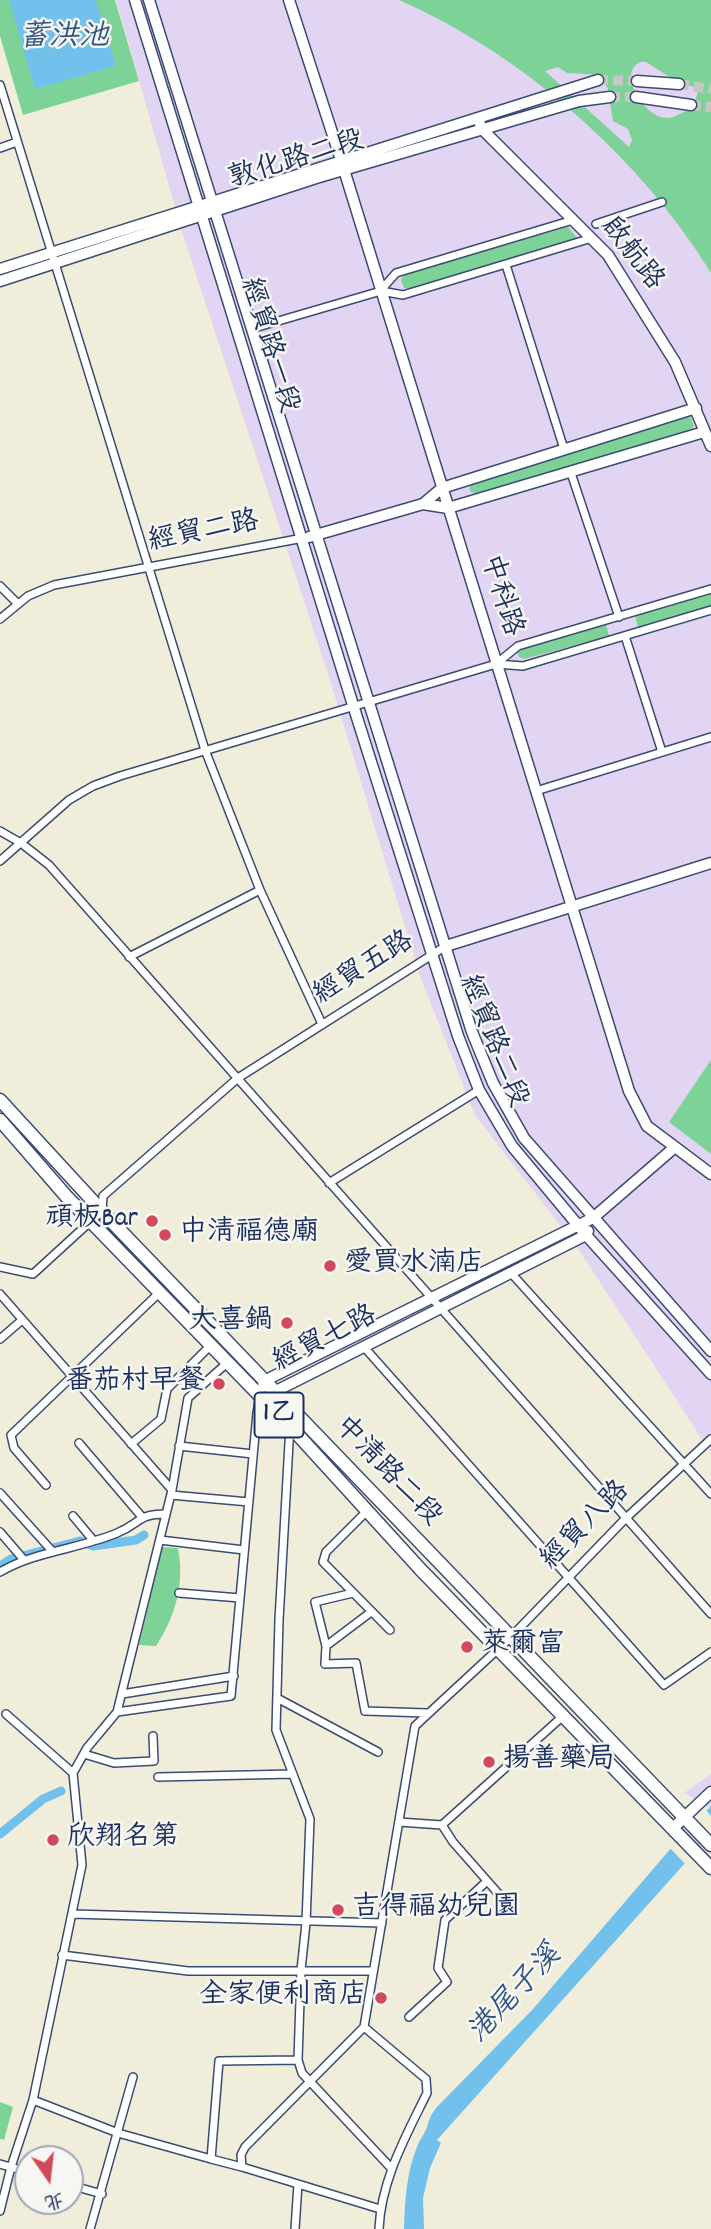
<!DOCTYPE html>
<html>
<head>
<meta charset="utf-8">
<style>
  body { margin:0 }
  #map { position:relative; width:711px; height:2229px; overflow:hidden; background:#f0eddb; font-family:Dekko,"LXGW WenKai TC",sans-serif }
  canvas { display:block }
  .north { position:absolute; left:14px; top:2145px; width:70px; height:70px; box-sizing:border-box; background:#f6f6f2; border:2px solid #9ea6b7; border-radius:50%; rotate:166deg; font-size:19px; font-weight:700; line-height:28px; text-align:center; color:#1b2f5e }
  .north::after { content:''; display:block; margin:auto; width:24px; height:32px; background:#d1495b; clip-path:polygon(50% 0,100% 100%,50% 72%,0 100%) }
</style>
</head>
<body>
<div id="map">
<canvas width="711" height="2229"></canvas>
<div class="north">北</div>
</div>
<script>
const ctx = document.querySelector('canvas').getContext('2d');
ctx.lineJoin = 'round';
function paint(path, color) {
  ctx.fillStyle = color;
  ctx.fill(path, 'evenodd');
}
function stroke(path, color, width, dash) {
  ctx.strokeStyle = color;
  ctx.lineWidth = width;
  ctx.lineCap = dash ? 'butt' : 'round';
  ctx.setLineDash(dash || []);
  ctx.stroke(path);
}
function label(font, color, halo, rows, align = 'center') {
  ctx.font = font + ' Dekko,"LXGW WenKai TC",sans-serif';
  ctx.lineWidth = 5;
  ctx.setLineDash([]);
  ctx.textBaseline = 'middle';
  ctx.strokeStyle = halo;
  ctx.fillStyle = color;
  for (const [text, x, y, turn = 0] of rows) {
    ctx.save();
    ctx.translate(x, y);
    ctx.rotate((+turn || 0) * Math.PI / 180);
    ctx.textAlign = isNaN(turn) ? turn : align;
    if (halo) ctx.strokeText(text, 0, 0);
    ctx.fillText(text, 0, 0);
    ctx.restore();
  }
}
const built = new Path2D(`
  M 116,0 L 711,0 L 711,1453 L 579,1250 L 475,1115 L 421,979 L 330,680 L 184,238 Z
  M 711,1774 L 711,1808 L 684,1793 Z`);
const green = new Path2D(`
  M 0,0 L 115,0 L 139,81 L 23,115 L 0,36 Z
  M 399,0 L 711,0 L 711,273 C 641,158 522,54 399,0 ZM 641,62 L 646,62 L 671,78 L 698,89 C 697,99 693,107 684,112 C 679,114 673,118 668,118 C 644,119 616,71 641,62 ZM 558,67 L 567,73 L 600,75 L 608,89 L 613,121 L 628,129 L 632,140 L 629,147 L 545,71 Z
  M 568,227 L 578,239 L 410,289 L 404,288 L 401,280 L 403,275 Z
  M 683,416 L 691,418 L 694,426 L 688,432 L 478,494 L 471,492 L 469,488 L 474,482 Z
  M 711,593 L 711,607 L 638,628 L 635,615 Z
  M 606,624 L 609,636 L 524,659 L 519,657 L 517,652 L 520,649 Z
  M 711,1060 L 711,1154 L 669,1122 Z
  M 162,1547 L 178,1548 C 185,1584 175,1617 156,1646 L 139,1645 Z
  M 0,2102 L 13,2107 L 4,2140 L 0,2139 Z`);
const water = new Path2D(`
  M 9,0 L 96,0 L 116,66 L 35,89 Z
  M 711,1806 L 711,1842 L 686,1862 L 437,2140 L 441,2143 L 430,2168 L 423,2198 L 424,2229 L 404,2229 C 405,2201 406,2174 417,2147 C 419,2140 425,2134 427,2127 C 429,2119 431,2115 436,2108 L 533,2009 L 672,1847 Z`);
const pier = new Path2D(`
  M 705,1809 L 711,1816 L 711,1846 L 687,1866 L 668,1846 Z`);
const canal = new Path2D(`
  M 0,1566 L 11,1559 L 80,1541 L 93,1546 L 136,1540 L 144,1535
  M 0,1834 L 43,1799 L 61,1791`);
const secondaryTunnel = new Path2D(`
  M 598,80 L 637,81
  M 679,84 L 711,89
  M 610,97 L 636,97
  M 691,105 L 711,107`);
const street = new Path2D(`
  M 0,85 L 205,750 L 260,890 L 322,1024
  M 0,148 L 17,142
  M 596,224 L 662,202
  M 506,265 L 564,449
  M 381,290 L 396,273 L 573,220
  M 251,329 L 381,291 L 403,295 L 592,238
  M 571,473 L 619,617
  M 0,586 L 18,604
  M 0,619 L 28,596 L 54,585 L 303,538
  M 625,636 L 662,752
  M 496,664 L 518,646 L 711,589
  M 536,791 L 711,737
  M 0,831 L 21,843 L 49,865 L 711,1614
  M 0,861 L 69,800 L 93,786 L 120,776 L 496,664 L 523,666 L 711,610
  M 129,957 L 260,890
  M 329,1183 L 479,1090
  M 0,1267 L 33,1274 L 102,1211 L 103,1196 L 238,1078 L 446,946
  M 511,1273 L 711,1494
  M 0,1294 L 172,1490
  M 0,1339 L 22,1320
  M 364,1347 L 664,1685 L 711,1652
  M 296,1414 L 290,1427 L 289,1443 L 279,1620 L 276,1730 L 310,1819 L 306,1923 L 301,1970 L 298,2060 L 302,2073 L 392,2169
  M 79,1443 L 142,1517
  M 131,1444 L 161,1419 L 167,1389 L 211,1345
  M 179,1446 L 253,1454
  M 46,1485 L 14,1448 L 11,1435 L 159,1293
  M 0,1493 L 53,1552
  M 171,1495 L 249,1502
  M 368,1510 L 326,1552 L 323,1562 L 390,1630
  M 73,1516 L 93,1540
  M 0,1532 L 24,1560
  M 160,1540 L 244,1550
  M 0,1572 C 36,1551 79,1549 117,1533 C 141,1523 137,1514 166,1514
  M 179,1593 L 240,1598
  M 371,1612 L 326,1646 L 325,1664 L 356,1663 L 365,1711 L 427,1713
  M 326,1646 L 315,1602 L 353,1593
  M 122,1694 L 234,1676
  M 277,1698 L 378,1752
  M 117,1712 L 231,1696 L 257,1413 L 260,1397
  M 6,1714 L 73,1773
  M 84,1754 L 114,1763 L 154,1761 L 153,1736
  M 158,1777 L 293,1774
  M 399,1822 L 442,1825 L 563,1716
  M 442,1825 L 453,1842 L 504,1900
  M 72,1914 L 382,1923
  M 62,1955 L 188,1971 L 373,1971
  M 409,2017 L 447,1982 L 438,1968 L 445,1920 L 486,1882
  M 364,2027 L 426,2079 L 427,2093 C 406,2136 381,2180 379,2229
  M 33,2100 L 118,2133 L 211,2159
  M 0,2164 L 28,2172
  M 242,2167 L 211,2159 L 219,2061 L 298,2060
  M 298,2184 L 380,2209
  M 70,2185 L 102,2194
  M 0,2211 L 11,2167 L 33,2100 L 82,1865 L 73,1773 L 87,1748 L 117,1712 L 172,1490 L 188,1398 L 227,1363
  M 90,2229 L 133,2077
  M 295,2229 L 298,2184 L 242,2167 L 241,2155 L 245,2147 L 364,2027 L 415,1726 L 510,1638 L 626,1518 L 711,1439`);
const secondary = new Path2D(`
  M 135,0 L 353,705 L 458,1036 L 479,1090 L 512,1146 L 586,1235 L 711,1374
  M 149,0 L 472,1032 L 493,1083 L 524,1138 L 711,1351
  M 289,0 L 341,160 L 629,1091 L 647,1126 L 711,1174
  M 637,81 L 679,84
  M 636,97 L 691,105
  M 480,124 L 482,129 L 608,255 L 675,362 L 711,446
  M 0,269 L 598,80
  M 0,281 L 316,178 L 579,101 L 610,97
  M 423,504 L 448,508 L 704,432
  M 309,537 L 423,504 L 442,488 L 696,408
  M 446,946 L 711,863
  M 263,1387 L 264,1381 L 593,1218 L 675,1147
  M 270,1394 L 586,1235 L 588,1231
  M 672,1829 L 711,1792`);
const primary = new Path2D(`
  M 0,1100 L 114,1224 L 711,1845
  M 0,1120 L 66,1196 L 298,1435 L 421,1570 L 711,1868`);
const markers = [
  [152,1221,7,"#d1495b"],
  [165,1235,7,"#d1495b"],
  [330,1266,7,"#d1495b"],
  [287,1323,7,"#d1495b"],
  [219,1384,7,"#d1495b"],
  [467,1647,7,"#d1495b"],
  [489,1762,7,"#d1495b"],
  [53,1840,7,"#d1495b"],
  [338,1910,7,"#d1495b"],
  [381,1998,7,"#d1495b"]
];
const shields = [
  [279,1415,49]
];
const shieldNames = [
  ["1乙",279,1415]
];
const streetNames = [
  ["敦化路二段",297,162,-17],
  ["啟航路",630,255,52],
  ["經貿路一段",267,346,73],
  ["經貿二路",204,534,-11],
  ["中科路",499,596,73],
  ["經貿五路",365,970,-32],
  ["經貿路二段",491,1042,68],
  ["經貿七路",326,1341,-27],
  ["中清路二段",386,1473,46],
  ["經貿八路",587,1527,-45]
];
const poiNames = [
  ["頑板Bar",138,1221,"right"],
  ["中清福德廟",179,1235],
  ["愛買水湳店",344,1266],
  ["大喜鍋",273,1323,"right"],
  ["番茄村早餐",205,1384,"right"],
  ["萊爾富",481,1647],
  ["揚善藥局",503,1762],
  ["欣翔名第",67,1840],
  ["吉得福幼兒園",352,1910],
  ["全家便利商店",367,1998,"right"]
];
const waterNames = [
  ["蓄洪池",64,40],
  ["港尾子溪",517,1996,-47]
];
paint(built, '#e2d4f3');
paint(green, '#7dd397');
paint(water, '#71c1ec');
paint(pier, '#f0eddb');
stroke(canal, '#71c1ec', 9);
stroke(secondaryTunnel, '#c5c7c2', 10, [10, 5]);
stroke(street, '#3b4c71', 10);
stroke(secondary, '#3b4c71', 13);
stroke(primary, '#3b4c71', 15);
stroke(street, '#fff', 7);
stroke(secondary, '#fff', 10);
stroke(primary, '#fff', 12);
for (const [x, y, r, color] of markers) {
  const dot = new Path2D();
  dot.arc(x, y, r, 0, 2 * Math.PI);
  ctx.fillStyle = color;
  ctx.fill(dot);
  stroke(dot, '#f6f6f2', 2.5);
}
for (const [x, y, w] of shields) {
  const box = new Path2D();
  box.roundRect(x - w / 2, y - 22.5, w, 45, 5);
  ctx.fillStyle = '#f6f6f2';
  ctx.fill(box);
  stroke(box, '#1b2f5e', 2);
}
label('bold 26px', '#1b2f5e', null, shieldNames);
label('28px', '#1b2f5e', '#f6f6f2', streetNames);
label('28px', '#1b2f5e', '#f6f6f2', poiNames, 'left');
label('italic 30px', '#305482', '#f6f6f2', waterNames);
</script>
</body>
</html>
